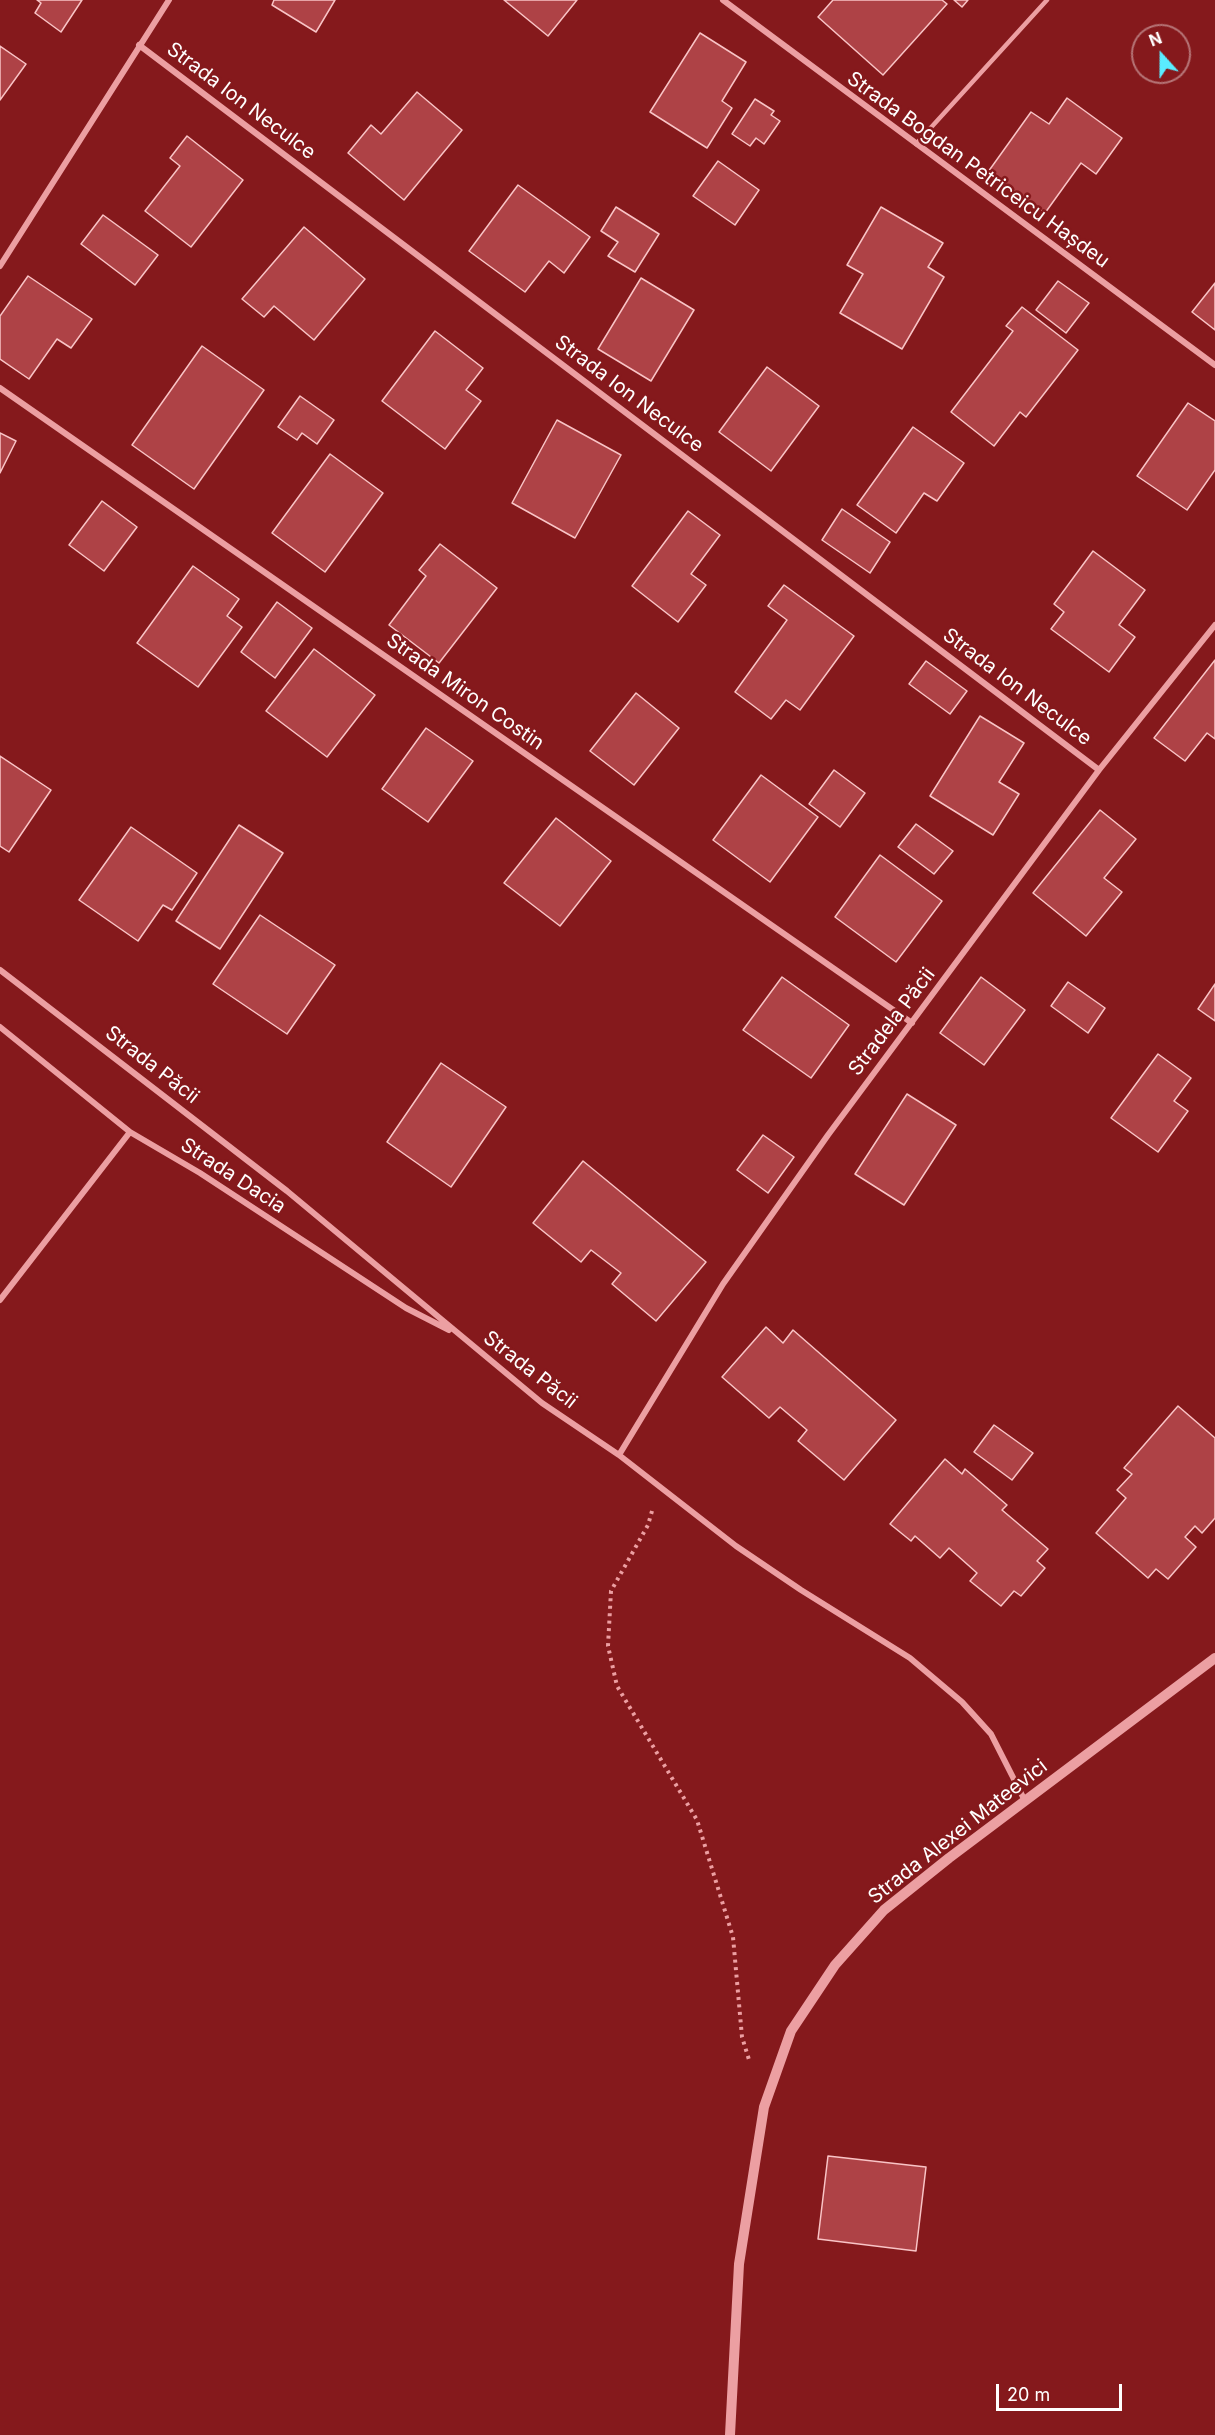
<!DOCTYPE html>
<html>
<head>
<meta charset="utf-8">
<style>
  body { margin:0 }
  #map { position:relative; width:1215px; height:2435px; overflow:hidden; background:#85191c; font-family:Inter,sans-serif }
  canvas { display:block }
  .north { position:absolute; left:1131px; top:24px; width:60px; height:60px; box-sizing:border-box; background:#85191c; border:2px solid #b67577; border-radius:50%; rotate:339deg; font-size:16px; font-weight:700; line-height:24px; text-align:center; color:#fff }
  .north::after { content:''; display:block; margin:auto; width:21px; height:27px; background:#5aecff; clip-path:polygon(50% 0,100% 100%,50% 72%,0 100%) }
  .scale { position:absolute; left:996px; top:2384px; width:126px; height:27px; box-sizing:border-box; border:3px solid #fff; border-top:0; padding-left:8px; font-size:18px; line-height:21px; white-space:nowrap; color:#fff; -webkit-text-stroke:4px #85191c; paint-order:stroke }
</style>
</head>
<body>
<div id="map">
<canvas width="1215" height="2435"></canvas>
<div class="north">N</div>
<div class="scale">20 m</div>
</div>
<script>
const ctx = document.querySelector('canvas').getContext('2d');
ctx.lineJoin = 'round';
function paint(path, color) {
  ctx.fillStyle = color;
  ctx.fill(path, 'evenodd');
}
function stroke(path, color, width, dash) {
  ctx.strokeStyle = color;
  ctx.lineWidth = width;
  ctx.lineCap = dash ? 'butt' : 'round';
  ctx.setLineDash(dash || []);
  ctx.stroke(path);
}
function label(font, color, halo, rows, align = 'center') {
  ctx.font = font + ' Inter,sans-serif';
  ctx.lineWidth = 5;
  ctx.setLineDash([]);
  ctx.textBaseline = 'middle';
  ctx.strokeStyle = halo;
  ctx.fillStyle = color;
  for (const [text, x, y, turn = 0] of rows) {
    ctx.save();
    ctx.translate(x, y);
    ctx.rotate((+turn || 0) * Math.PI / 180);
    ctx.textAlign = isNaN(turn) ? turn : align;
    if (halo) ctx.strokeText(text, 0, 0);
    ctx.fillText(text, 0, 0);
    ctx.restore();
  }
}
const building = new Path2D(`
  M 37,0 L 82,0 L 61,32 L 35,13 L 41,3 Z
  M 274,0 L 335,0 L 316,32 L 272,5 Z
  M 504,0 L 577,0 L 548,36 Z
  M 833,0 L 942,0 L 947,4 L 883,75 L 818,17 Z
  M 954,0 L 968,0 L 962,7 Z
  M 700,33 L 746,62 L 722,101 L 732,108 L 707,148 L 650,112 Z
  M 0,46 L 26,64 L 0,100 Z
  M 417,92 L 462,130 L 404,200 L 348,153 L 371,125 L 381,134 Z
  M 1067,98 L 1122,138 L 1096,174 L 1081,163 L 1045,213 L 988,172 L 1031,112 L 1049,124 Z
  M 755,99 L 774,111 L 771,115 L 780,121 L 764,144 L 756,138 L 750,146 L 732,134 Z
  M 187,136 L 243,180 L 191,247 L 145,211 L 180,166 L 170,158 Z
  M 718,161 L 759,190 L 735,225 L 693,196 Z
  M 518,185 L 590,237 L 564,273 L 549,261 L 525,292 L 469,251 Z
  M 616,207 L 659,234 L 635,272 L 608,256 L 618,242 L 601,231 Z
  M 881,207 L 943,243 L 928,267 L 944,277 L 902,349 L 840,313 L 863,274 L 847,265 Z
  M 103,215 L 158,255 L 135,285 L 81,244 Z
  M 304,227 L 365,279 L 314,340 L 274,306 L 264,317 L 242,299 Z
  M 28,276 L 92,319 L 71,348 L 57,339 L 29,379 L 0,359 L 0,316 Z
  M 641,278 L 694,310 L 651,381 L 598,349 Z
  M 1058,281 L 1089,303 L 1066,333 L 1036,310 Z
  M 1215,283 L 1215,330 L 1192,312 Z
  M 1022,307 L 1078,350 L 1026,417 L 1020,412 L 994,446 L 951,412 L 1013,331 L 1006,326 Z
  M 435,331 L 483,368 L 466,390 L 481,401 L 445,449 L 382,401 Z
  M 202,346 L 264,390 L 194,489 L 132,445 Z
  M 767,367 L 819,406 L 771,471 L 719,432 Z
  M 300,396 L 334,420 L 317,444 L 302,433 L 297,440 L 278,427 Z
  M 1188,403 L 1215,421 L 1215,470 L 1187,510 L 1137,476 Z
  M 557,420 L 621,455 L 575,538 L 512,503 Z
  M 913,427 L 964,463 L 937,501 L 924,493 L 896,533 L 857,505 Z
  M 0,433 L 16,441 L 0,473 Z
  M 330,454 L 383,493 L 325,572 L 272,533 Z
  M 102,501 L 137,527 L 104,571 L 69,545 Z
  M 842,509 L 890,542 L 870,573 L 822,540 Z
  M 688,511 L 720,535 L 691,574 L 706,585 L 678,622 L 632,586 Z
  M 440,544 L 497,588 L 439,663 L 389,625 L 426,576 L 419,570 Z
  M 1093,551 L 1145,590 L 1119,625 L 1135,637 L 1109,672 L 1051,629 L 1064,612 L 1054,604 Z
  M 193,566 L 239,599 L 227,616 L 242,627 L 198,687 L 137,643 Z
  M 784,585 L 854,636 L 800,710 L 786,700 L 771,719 L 735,692 L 787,620 L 768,606 Z
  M 277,602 L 312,628 L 275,678 L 241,652 Z
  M 314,649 L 375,695 L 327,757 L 266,711 Z
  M 1215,660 L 1215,739 L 1207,733 L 1185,761 L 1154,738 Z
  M 926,661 L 967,691 L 950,714 L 909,684 Z
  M 636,693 L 679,728 L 634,785 L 590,751 Z
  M 980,716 L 1024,743 L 999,782 L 1019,794 L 993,835 L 930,796 Z
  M 426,728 L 473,761 L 428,822 L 382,789 Z
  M 0,756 L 51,790 L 9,852 L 0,846 Z
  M 834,770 L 865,793 L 840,827 L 809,804 Z
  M 761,775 L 818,817 L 770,882 L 713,840 Z
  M 1100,810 L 1136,839 L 1104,878 L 1122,892 L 1086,936 L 1033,893 Z
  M 556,818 L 611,861 L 560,926 L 504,883 Z
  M 916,824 L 953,851 L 934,874 L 898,847 Z
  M 239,825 L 283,853 L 220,949 L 176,921 Z
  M 131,827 L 197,873 L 172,910 L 163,905 L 138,941 L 79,900 Z
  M 880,855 L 942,901 L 896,962 L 835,917 Z
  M 260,915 L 335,965 L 287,1034 L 213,984 Z
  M 782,977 L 849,1025 L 811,1078 L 743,1030 Z
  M 981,977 L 1025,1010 L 984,1065 L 940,1033 Z
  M 1068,982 L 1105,1008 L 1088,1033 L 1051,1006 Z
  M 1215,984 L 1215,1021 L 1198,1009 Z
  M 1158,1054 L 1191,1078 L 1174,1101 L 1188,1111 L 1158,1152 L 1111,1118 Z
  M 441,1063 L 506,1107 L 451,1187 L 387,1142 Z
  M 907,1094 L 956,1125 L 904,1205 L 855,1174 Z
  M 763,1135 L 794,1157 L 768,1193 L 737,1170 Z
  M 583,1161 L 706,1262 L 656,1321 L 612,1284 L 621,1273 L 591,1250 L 581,1262 L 533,1223 Z
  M 766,1327 L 783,1343 L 793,1330 L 896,1420 L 844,1480 L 798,1441 L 807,1430 L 780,1407 L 769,1418 L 722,1377 Z
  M 1178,1406 L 1215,1438 L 1215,1518 L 1202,1533 L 1195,1526 L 1185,1537 L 1196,1547 L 1168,1579 L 1156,1569 L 1148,1578 L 1096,1533 L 1126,1498 L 1117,1490 L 1132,1474 L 1124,1468 Z
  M 994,1425 L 1033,1453 L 1012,1480 L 974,1452 Z
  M 945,1459 L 962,1474 L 965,1469 L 1007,1505 L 1002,1510 L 1048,1549 L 1037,1561 L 1045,1568 L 1021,1596 L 1014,1591 L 1001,1606 L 970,1581 L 977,1573 L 949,1548 L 940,1558 L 915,1536 L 911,1541 L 890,1524 Z
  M 828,2156 L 926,2167 L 916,2251 L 818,2239 Z`);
const path = new Path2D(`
  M 652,1511 L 648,1525 L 611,1591 L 608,1646 L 617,1686 L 697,1820 L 733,1937 L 742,2037 L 750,2063`);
const service = new Path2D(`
  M 916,144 L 1047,0`);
const minor = new Path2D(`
  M 723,0 L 1215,365
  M 139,45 L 1099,770
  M 0,266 L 169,0
  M 0,388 L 912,1023
  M 0,970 L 287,1191 L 542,1403 L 619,1455 L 736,1546 L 801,1590 L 910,1658 L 962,1702 L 991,1734 L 1025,1801
  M 0,1027 L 130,1132 L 200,1173 L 406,1308 L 449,1330
  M 0,1300 L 130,1132
  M 619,1455 L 723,1284 L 828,1135 L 1099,770 L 1215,625`);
const tertiary = new Path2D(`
  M 730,2435 L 739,2264 L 764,2107 L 791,2031 L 835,1965 L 884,1910 L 949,1858 L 1215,1658`);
const streetNames = [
  ["Strada Ion Neculce",241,101,37],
  ["Strada Bogdan Petriceicu Hașdeu",978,170,36],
  ["Strada Ion Neculce",629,394,37],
  ["Strada Ion Neculce",1017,687,37],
  ["Strada Miron Costin",465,692,35],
  ["Stradela Păcii",892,1022,-53],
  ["Strada Păcii",152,1065,38],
  ["Strada Dacia",233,1176,33],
  ["Strada Păcii",530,1370,38],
  ["Strada Alexei Mateevici",958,1832,-38]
];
paint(building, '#ae4246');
stroke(building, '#f9c4c6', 1.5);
stroke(path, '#ec9fa2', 4, [3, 4.5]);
stroke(service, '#ec9fa2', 4.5);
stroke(minor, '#ec9fa2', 6);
stroke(tertiary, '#ec9fa2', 10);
label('20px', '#fff', '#85191c', streetNames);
</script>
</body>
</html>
